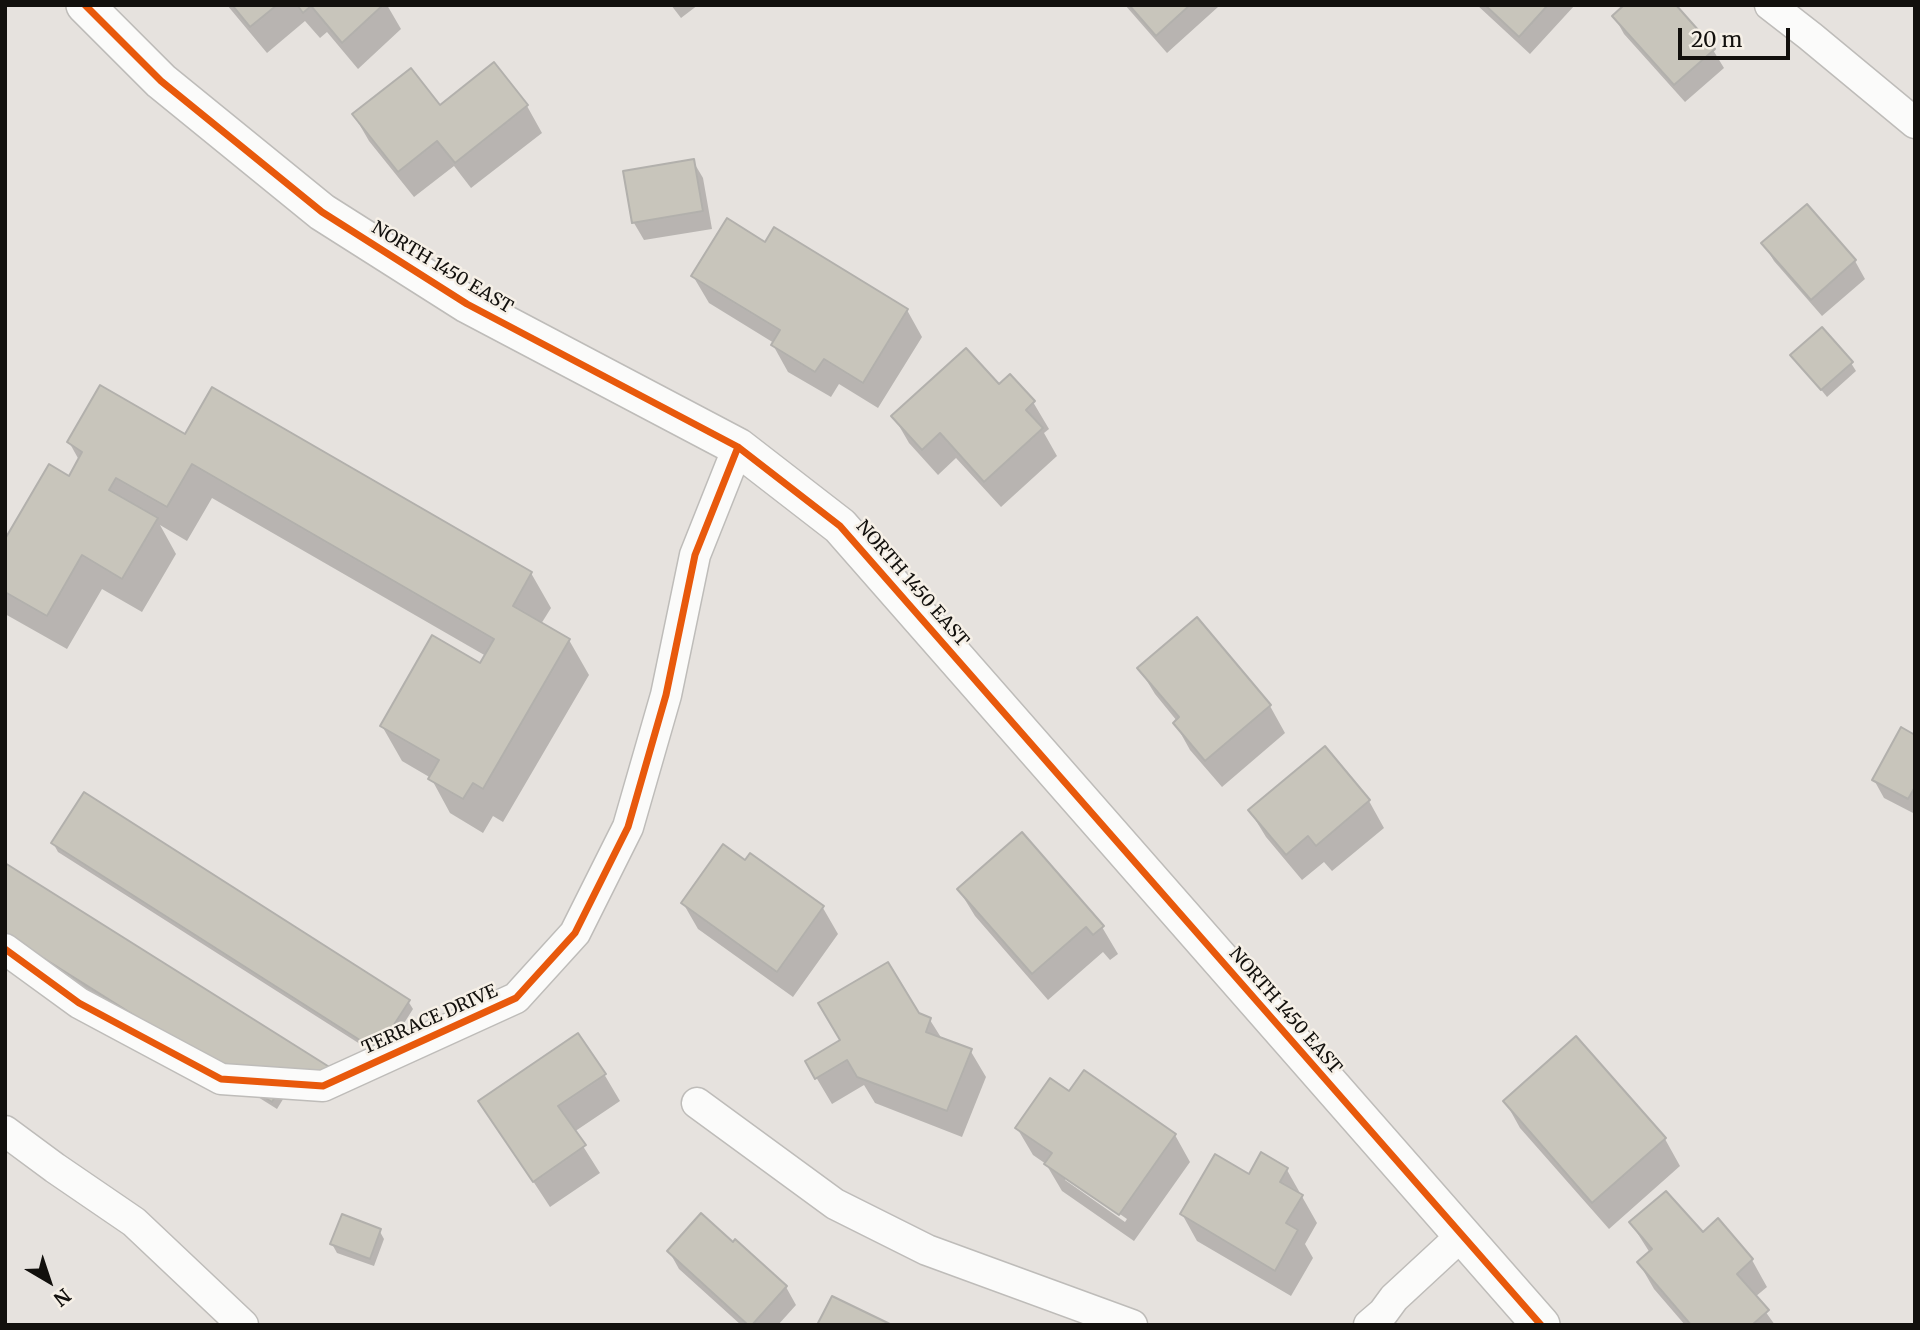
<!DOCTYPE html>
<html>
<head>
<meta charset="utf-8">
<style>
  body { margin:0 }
  #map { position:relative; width:1920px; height:1330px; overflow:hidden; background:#e6e2de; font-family:Merriweather,serif }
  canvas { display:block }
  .frame { position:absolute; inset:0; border:7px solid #12100d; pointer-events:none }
  .north { position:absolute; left:14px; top:1246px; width:70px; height:70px; -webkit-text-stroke:5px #f6f0e7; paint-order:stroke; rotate:141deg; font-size:19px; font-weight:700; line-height:28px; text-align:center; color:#12100d }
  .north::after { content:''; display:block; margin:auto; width:24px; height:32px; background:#12100d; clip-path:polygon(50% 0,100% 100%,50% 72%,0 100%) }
  .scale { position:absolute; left:1678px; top:28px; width:112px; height:32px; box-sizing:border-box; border:4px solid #12100d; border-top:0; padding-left:9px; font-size:21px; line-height:24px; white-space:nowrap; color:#12100d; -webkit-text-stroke:5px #f6f0e7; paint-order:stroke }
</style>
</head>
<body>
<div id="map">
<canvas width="1920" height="1330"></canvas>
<div class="frame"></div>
<div class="north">N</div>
<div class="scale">20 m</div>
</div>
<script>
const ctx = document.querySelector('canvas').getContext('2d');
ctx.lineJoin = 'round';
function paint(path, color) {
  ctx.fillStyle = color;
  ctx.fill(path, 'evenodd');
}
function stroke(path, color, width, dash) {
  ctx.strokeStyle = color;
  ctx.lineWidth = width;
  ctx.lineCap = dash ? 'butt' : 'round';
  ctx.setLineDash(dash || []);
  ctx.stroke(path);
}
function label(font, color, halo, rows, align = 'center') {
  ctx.font = font + ' Merriweather,serif';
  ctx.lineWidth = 5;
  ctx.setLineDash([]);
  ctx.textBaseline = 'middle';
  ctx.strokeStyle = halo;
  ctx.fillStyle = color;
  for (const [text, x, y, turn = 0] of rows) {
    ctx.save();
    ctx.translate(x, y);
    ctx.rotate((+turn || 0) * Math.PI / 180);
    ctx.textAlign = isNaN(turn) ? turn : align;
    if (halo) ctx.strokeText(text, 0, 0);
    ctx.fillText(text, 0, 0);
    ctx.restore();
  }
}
const shadow = new Path2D(`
  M 227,5 L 387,5 L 401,29 L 358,69 L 327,32 L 320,38 L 305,21 L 267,53 Z
  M 671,5 L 698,5 L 681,18 Z
  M 1125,5 L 1217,5 L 1218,7 L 1167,53 Z
  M 1477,5 L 1575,5 L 1530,54 Z
  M 1614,16 L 1713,50 L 1724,68 L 1685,102 L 1624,34 Z
  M 494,64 L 527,106 L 542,133 L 471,188 L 454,166 L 414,197 L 369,141 L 354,115 L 440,107 Z
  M 693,161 L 703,178 L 712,229 L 644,240 L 634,223 Z
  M 1763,243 L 1855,261 L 1865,279 L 1822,316 L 1774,261 Z
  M 693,276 L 907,310 L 922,337 L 878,408 L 839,384 L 831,397 L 788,372 L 773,345 L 774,343 L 709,303 Z
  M 1793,355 L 1851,363 L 1856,371 L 1827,397 Z
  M 999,386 L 1033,402 L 1049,429 L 1044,433 L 1057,456 L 1001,507 L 956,458 L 938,475 L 909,443 L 894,417 Z
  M 185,436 L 531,573 L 551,608 L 541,624 L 569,640 L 589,675 L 503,822 L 493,816 L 483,833 L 450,813 L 431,778 L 402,761 L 382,726 L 481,666 L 486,656 L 212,498 L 187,541 L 160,525 L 176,554 L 142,612 L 102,589 L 67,649 L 5,614 L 5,542 L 69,478 L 79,460 L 69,442 Z
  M 1197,620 L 1270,706 L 1285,733 L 1222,787 L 1190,750 L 1175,723 L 1177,721 L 1155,694 L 1139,668 Z
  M 1915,737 L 1915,814 L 1884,798 L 1874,780 Z
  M 1324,748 L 1369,801 L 1384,828 L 1332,871 L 1324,862 L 1302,880 L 1266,837 L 1250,811 Z
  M 1022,835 L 1102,927 L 1118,954 L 1110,960 L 1103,952 L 1048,1000 L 975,916 L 959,890 Z
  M 53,843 L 408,1001 L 413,1009 L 382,1058 L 58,852 Z
  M 750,855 L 823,908 L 838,934 L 793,997 L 698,929 L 683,903 L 745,863 Z
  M 5,865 L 293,1083 L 277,1109 L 5,938 Z
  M 918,1015 L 930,1020 L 942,1039 L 970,1050 L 986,1077 L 962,1137 L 875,1103 L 864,1085 L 832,1104 L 807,1062 L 842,1041 Z
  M 1576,1038 L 1665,1139 L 1680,1166 L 1609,1229 L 1520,1128 L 1505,1101 Z
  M 604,1074 L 620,1101 L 574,1132 L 600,1173 L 550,1207 L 481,1102 Z
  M 1069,1093 L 1175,1135 L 1190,1162 L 1134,1241 L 1062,1191 L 1046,1164 L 1033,1155 L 1017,1128 ZM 1065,1176 L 1127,1219 L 1125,1222 L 1065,1180 Z
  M 1262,1155 L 1287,1170 L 1317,1223 L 1305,1244 L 1313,1258 L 1291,1296 L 1197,1241 L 1182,1214 L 1249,1176 Z
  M 1631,1223 L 1702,1235 L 1752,1260 L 1767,1287 L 1755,1297 L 1775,1325 L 1685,1325 L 1654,1289 L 1639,1263 L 1650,1253 Z
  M 379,1230 L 384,1239 L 374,1266 L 337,1253 L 332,1244 Z
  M 733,1245 L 786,1287 L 796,1305 L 778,1325 L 741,1325 L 679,1269 L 669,1251 Z`);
const building = new Path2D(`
  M 232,5 L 277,5 L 250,27 Z
  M 297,5 L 383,5 L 342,43 L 311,6 L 303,13 Z
  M 1129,5 L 1190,5 L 1156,36 Z
  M 1485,5 L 1548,5 L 1519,37 Z
  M 1624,5 L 1676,5 L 1715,49 L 1674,85 L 1612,16 Z
  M 494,62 L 528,105 L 455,163 L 437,141 L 398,172 L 352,114 L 411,68 L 440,105 Z
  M 694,159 L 703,211 L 632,223 L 623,171 Z
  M 1807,204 L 1856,260 L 1811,300 L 1761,243 Z
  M 727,218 L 765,242 L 774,227 L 908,309 L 863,383 L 824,359 L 815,372 L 771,345 L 780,330 L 691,276 Z
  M 1822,327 L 1853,362 L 1821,390 L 1790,355 Z
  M 966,348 L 999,384 L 1010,374 L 1035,401 L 1026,410 L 1043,428 L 984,482 L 940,433 L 922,450 L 891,416 Z
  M 100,385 L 185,434 L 212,387 L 532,572 L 513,606 L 570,639 L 483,789 L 473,783 L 463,799 L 428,779 L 439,760 L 380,726 L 432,635 L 480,663 L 494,639 L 192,464 L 167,507 L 116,478 L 109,490 L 158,518 L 122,579 L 82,555 L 47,616 L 5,592 L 5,539 L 49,464 L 69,476 L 82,452 L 67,442 Z
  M 1197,617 L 1271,705 L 1205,761 L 1173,723 L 1179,717 L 1137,668 Z
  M 1901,727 L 1915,735 L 1915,787 L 1908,799 L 1872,780 Z
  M 1325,746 L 1370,800 L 1316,846 L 1308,836 L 1286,855 L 1248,810 Z
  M 84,792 L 410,1000 L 377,1051 L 51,843 Z
  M 1022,832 L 1104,926 L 1093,935 L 1086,927 L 1032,974 L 957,889 Z
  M 723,844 L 745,860 L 750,853 L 824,906 L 777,972 L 681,903 Z
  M 5,863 L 331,1068 L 314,1093 L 288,1076 L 272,1102 L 5,934 Z
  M 888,962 L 919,1013 L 931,1018 L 926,1032 L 972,1049 L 947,1111 L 857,1077 L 847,1060 L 815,1079 L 805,1061 L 840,1040 L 818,1003 Z
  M 578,1033 L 606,1074 L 558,1106 L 586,1145 L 533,1182 L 478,1101 Z
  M 1576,1036 L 1666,1138 L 1592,1203 L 1503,1101 Z
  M 1084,1070 L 1176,1134 L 1119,1215 L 1044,1164 L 1052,1153 L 1015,1128 L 1050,1078 L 1069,1091 Z
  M 1261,1152 L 1288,1168 L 1280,1182 L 1303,1195 L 1286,1223 L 1298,1230 L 1275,1271 L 1180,1214 L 1215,1154 L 1249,1174 Z
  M 1666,1191 L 1703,1232 L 1718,1218 L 1753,1259 L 1737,1274 L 1769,1310 L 1752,1325 L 1691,1325 L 1637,1262 L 1652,1249 L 1629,1222 Z
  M 701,1213 L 733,1242 L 735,1239 L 787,1286 L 752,1325 L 748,1325 L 667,1251 Z
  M 342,1214 L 381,1229 L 370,1259 L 330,1244 Z
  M 832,1296 L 892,1325 L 817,1325 Z`);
const minor = new Path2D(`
  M 1770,5 L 1810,36 L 1915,123
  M 5,949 L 79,1003 L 221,1079 L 323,1086 L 516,998 L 575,933 L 628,827 L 666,695 L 695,555 L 738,447
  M 697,1103 L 835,1204 L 927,1250 L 1132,1325
  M 5,1131 L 55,1168 L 134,1222 L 243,1325
  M 1369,1325 L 1383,1313 L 1394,1298 L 1461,1236`);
const tertiary = new Path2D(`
  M 85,5 L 161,81 L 322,212 L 467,304 L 738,447 L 840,526 L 1541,1325`);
const cycleway = new Path2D(`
  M 85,5 L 161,81 L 322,212 L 467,304 L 738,447 L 840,526 L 1541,1325
  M 5,949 L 79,1003 L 221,1079 L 323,1086 L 516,998 L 575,933 L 628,827 L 666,695 L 695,555 L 738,447`);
const streetNames = [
  ["NORTH 1450 EAST",442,268,31],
  ["NORTH 1450 EAST",912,584,49],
  ["NORTH 1450 EAST",1285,1011,49],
  ["TERRACE DRIVE",430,1020,-24]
];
paint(shadow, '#0003');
paint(building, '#c8c5bb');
stroke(building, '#b2b0ac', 2);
stroke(minor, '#bebcb9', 33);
stroke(tertiary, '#bebcb9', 40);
stroke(minor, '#fbfbfa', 30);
stroke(tertiary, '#fbfbfa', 37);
stroke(cycleway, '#e8590c', 7);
label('18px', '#12100d', '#f6f0e7', streetNames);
</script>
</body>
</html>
